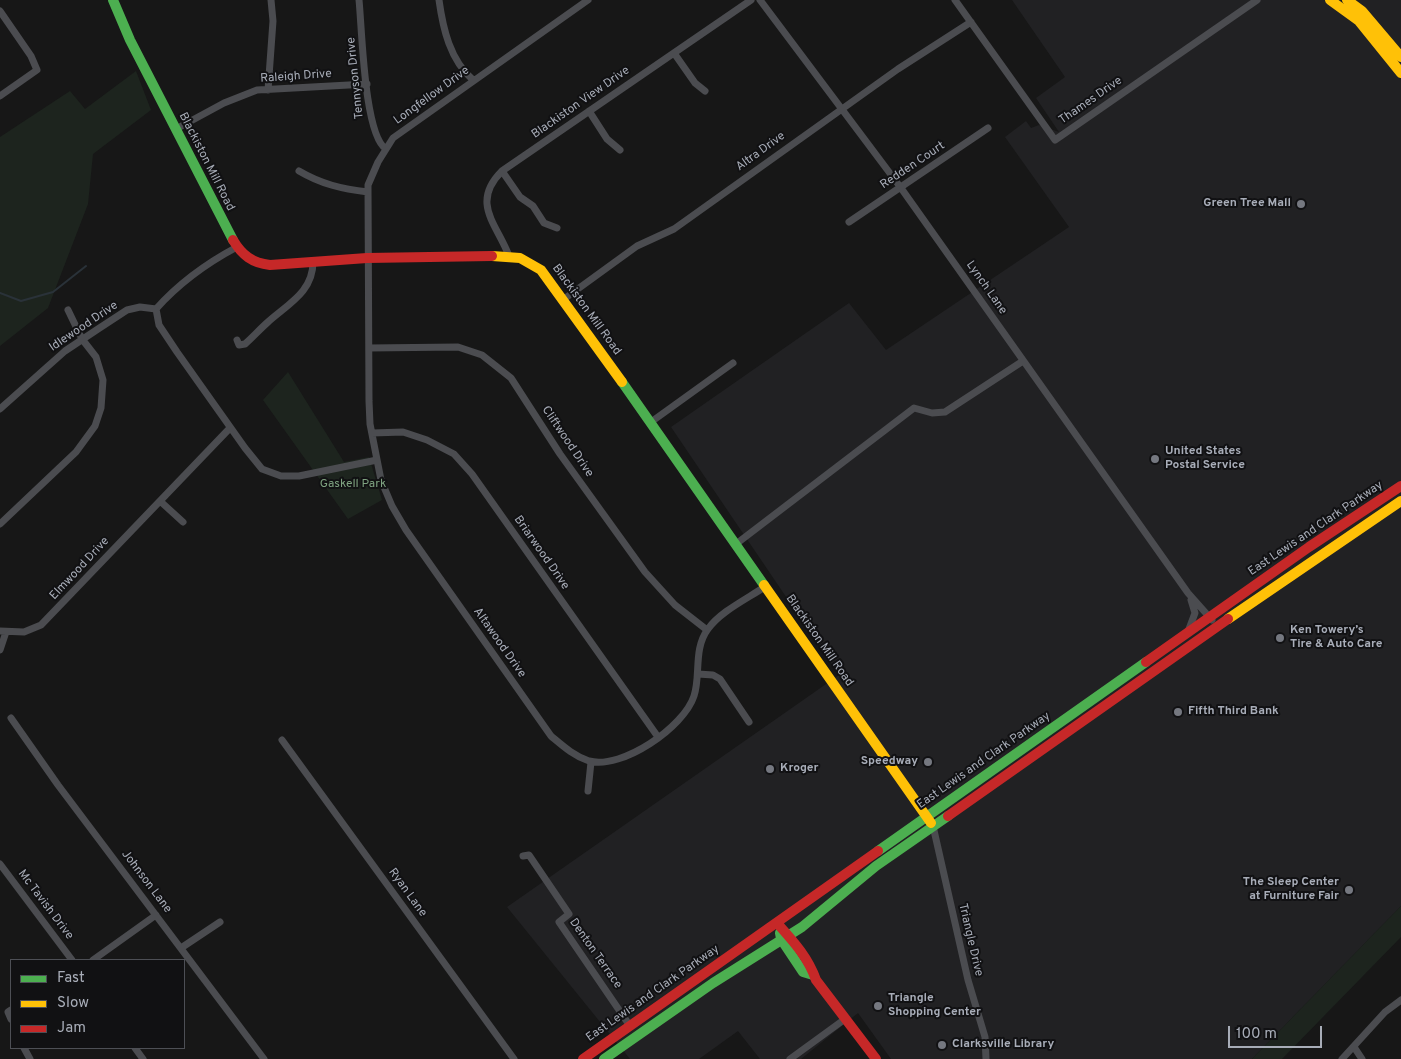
<!DOCTYPE html>
<html>
<head>
<meta charset="utf-8">
<style>
  body { margin:0 }
  #map { position:relative; width:1401px; height:1059px; overflow:hidden; background:#171717; font-family:Overpass,sans-serif }
  canvas { display:block }
  .legend { position:absolute; left:10px; top:959px; width:175px; height:90px; box-sizing:border-box; background:#111113; border:1px solid #4d4f55; margin:0; padding:6px 9px; list-style:none; font-size:15px; color:#a8adb8 }
  .legend li { display:flex; align-items:center; gap:10px; height:25px }
  .legend b { width:25px; border:1px solid #4d4f55 }
  .scale { position:absolute; left:1228px; top:1026px; width:94px; height:22px; box-sizing:border-box; border:2px solid #a8adb8; border-top:0; padding-left:6px; font-size:15px; line-height:18px; white-space:nowrap; color:#a8adb8; -webkit-text-stroke:4px #111113; paint-order:stroke }
</style>
</head>
<body>
<div id="map">
<canvas width="1401" height="1059"></canvas>
<ul class="legend">
<li><b style="height:6px;background:#4caf50"></b>Fast</li>
<li><b style="height:6px;background:#ffc107"></b>Slow</li>
<li><b style="height:6px;background:#c62828"></b>Jam</li>
</ul>
<div class="scale">100 m</div>
</div>
<script>
const ctx = document.querySelector('canvas').getContext('2d');
ctx.lineJoin = 'round';
function paint(path, color) {
  ctx.fillStyle = color;
  ctx.fill(path, 'evenodd');
}
function stroke(path, color, width, dash) {
  ctx.strokeStyle = color;
  ctx.lineWidth = width;
  ctx.lineCap = dash ? 'butt' : 'round';
  ctx.setLineDash(dash || []);
  ctx.stroke(path);
}
function label(font, color, halo, rows, align = 'center') {
  ctx.font = font + ' Overpass,sans-serif';
  ctx.lineWidth = 4;
  ctx.setLineDash([]);
  ctx.textBaseline = 'middle';
  ctx.strokeStyle = halo;
  ctx.fillStyle = color;
  for (const [text, x, y, turn = 0] of rows) {
    ctx.save();
    ctx.translate(x, y);
    ctx.rotate((+turn || 0) * Math.PI / 180);
    ctx.textAlign = isNaN(turn) ? turn : align;
    if (halo) ctx.strokeText(text, 0, 0);
    ctx.fillText(text, 0, 0);
    ctx.restore();
  }
}
const built = new Path2D(`
  M 1012,0 L 1401,0 L 1401,906 L 1252,1059 L 891,1059 L 858,1013 L 801,1059 L 760,1059 L 738,1031 L 699,1059 L 630,1059 L 507,907 L 839,675 L 671,427 L 849,303 L 886,350 L 1069,227 L 1005,137 L 1026,121 L 1031,128 L 1039,125 L 1059,132 L 1036,98 L 1065,77 Z`);
const green = new Path2D(`
  M 136,71 L 151,110 L 93,154 L 88,204 L 48,308 L 0,346 L 0,137 L 70,91 L 85,109 Z
  M 288,372 L 344,462 L 369,457 L 382,500 L 348,519 L 263,400 Z
  M 1401,906 L 1401,937 L 1282,1059 L 1252,1059 Z`);
const stream = new Path2D(`
  M 0,293 L 21,301 L 53,292 L 86,266`);
const street = new Path2D(`
  M 359,0 C 362,28 364,135 386,149
  M 439,0 C 443,29 450,60 473,80
  M 588,0 L 393,138 L 378,162 L 368,185 L 369,401 L 370,424 L 381,480 L 392,506 L 406,530 L 551,736 C 563,746 574,756 589,761 C 622,770 684,727 694,696 C 701,675 693,649 708,629 C 721,611 747,599 766,586
  M 760,0 L 901,188 L 1188,593 L 1212,620
  M 955,0 L 1055,140 L 1257,0
  M 0,11 L 31,56 L 37,70 L 0,96
  M 674,53 L 695,83 L 705,91
  M 268,90 L 273,21 L 271,0
  M 589,111 L 607,139 L 620,150
  M 176,129 L 224,103 L 257,90 L 367,84
  M 299,171 C 321,184 342,189 368,192
  M 502,171 L 520,197 L 533,206 L 544,223 L 557,228
  M 849,222 L 988,128
  M 509,256 C 497,224 470,203 502,171 L 751,0
  M 564,299 L 637,246 L 674,229 L 898,69 L 971,22
  M 156,309 L 159,325 L 177,352 L 245,448 L 262,469 L 281,476 L 299,476 L 377,460
  M 237,340 L 239,345 L 245,344 C 253,337 260,329 268,322 C 288,304 313,292 313,262
  M 369,348 L 458,347 L 482,355 L 511,378 L 560,454 L 645,572 L 675,605 L 707,630
  M 0,409 L 65,351 L 98,329 L 127,310 L 140,307 L 156,309 C 179,283 207,263 237,247
  M 651,422 L 733,363
  M 372,433 L 403,432 L 427,440 L 454,454 L 472,474 L 658,737
  M 160,501 L 183,522
  M 0,524 L 76,452 L 95,426 L 101,408 L 103,380 L 96,357 L 82,339 L 68,310
  M 736,544 L 914,408 L 932,413 L 945,412 L 1023,361
  M 1189,629 L 1195,613 L 1191,600
  M 0,631 L 24,632 L 41,625 L 230,428
  M 0,650 L 6,632
  M 698,674 L 713,675 L 720,679 L 749,722
  M 11,718 L 58,785 L 264,1059
  M 282,740 L 514,1059
  M 588,791 L 591,762
  M 933,826 L 968,980 L 985,1037 L 986,1059
  M 523,856 L 529,855 L 569,914 L 559,922 L 630,1026
  M 0,864 L 72,960
  M 181,948 L 220,922
  M 93,960 L 156,915
  M 11,1010 L 8,1012 L 11,1019
  M 1354,1047 L 1362,1059
  M 24,1048 L 30,1059
  M 135,1048 L 143,1059
  M 790,1059 L 845,1019
  M 1342,1059 L 1385,1012 L 1401,1000`);
const fast = new Path2D(`
  M 113,0 L 130,40 L 233,240
  M 622,382 L 764,585
  M 878,851 L 1146,662
  M 780,933 L 781,939 L 803,972 L 813,975
  M 604,1059 L 713,983 L 802,927 L 876,866 L 948,816`);
const slow = new Path2D(`
  M 1330,0 L 1359,21 L 1401,73
  M 1347,0 L 1362,11 L 1401,57
  M 492,256 L 520,258 L 541,270 L 622,382
  M 764,585 L 931,823
  M 1228,619 L 1401,501`);
const jam = new Path2D(`
  M 233,240 C 242,255 252,263 270,265 L 367,258 L 492,256
  M 1146,662 L 1309,547 L 1401,486
  M 948,816 L 1228,619
  M 777,923 C 793,941 808,957 816,980 L 876,1059
  M 583,1059 L 878,851`);
const markers = [
  [1301,204,5,"#757880"],
  [1155,459,5,"#757880"],
  [1280,638,5,"#757880"],
  [1178,712,5,"#757880"],
  [928,762,5,"#757880"],
  [770,769,5,"#757880"],
  [1349,890,5,"#757880"],
  [878,1006,5,"#757880"],
  [942,1045,5,"#757880"]
];
const streetNames = [
  ["Raleigh Drive",296,77,-4],
  ["Tennyson Drive",356,78,-96],
  ["Longfellow Drive",432,96,-36],
  ["Thames Drive",1091,101,-35],
  ["Blackiston View Drive",581,103,-35],
  ["Altra Drive",761,152,-36],
  ["Blackiston Mill Road",206,162,63],
  ["Redden Court",913,166,-34],
  ["Lynch Lane",986,288,55],
  ["Blackiston Mill Road",586,310,54],
  ["Idlewood Drive",84,327,-34],
  ["Cliftwood Drive",567,442,56],
  ["East Lewis and Clark Parkway",1316,529,-34],
  ["Briarwood Drive",541,553,55],
  ["Elmwood Drive",80,569,-47],
  ["Blackiston Mill Road",819,641,55],
  ["Altawood Drive",499,643,55],
  ["East Lewis and Clark Parkway",984,761,-35],
  ["Johnson Lane",146,882,53],
  ["Ryan Lane",407,893,54],
  ["Mc Tavish Drive",45,905,53],
  ["Triangle Drive",970,940,77],
  ["Denton Terrace",595,954,55],
  ["East Lewis and Clark Parkway",653,994,-35]
];
const poiNames = [
  ["Green Tree Mall",1291,204,"right"],
  ["United States",1165,452],
  ["Postal Service",1165,466],
  ["Ken Towery’s",1290,631],
  ["Tire & Auto Care",1290,645],
  ["Fifth Third Bank",1188,712],
  ["Speedway",918,762,"right"],
  ["Kroger",780,769],
  ["The Sleep Center",1339,883,"right"],
  ["at Furniture Fair",1339,897,"right"],
  ["Triangle",888,999],
  ["Shopping Center",888,1013],
  ["Clarksville Library",952,1045]
];
const parkNames = [
  ["Gaskell Park",353,485]
];
paint(built, '#212123');
paint(green, '#1d241e');
stroke(stream, '#2a3239', 2);
stroke(street, '#4b4c50', 7);
stroke(fast, '#4caf50', 10);
stroke(slow, '#ffc107', 10);
stroke(jam, '#c62828', 10);
for (const [x, y, r, color] of markers) {
  const dot = new Path2D();
  dot.arc(x, y, r, 0, 2 * Math.PI);
  ctx.fillStyle = color;
  ctx.fill(dot);
  stroke(dot, '#111113', 2);
}
label('12px', '#a8adb8', '#111113', streetNames);
label('bold 12px', '#a8adb8', '#111113', poiNames, 'left');
label('12px', '#7fa381', '#111113', parkNames);
</script>
</body>
</html>
